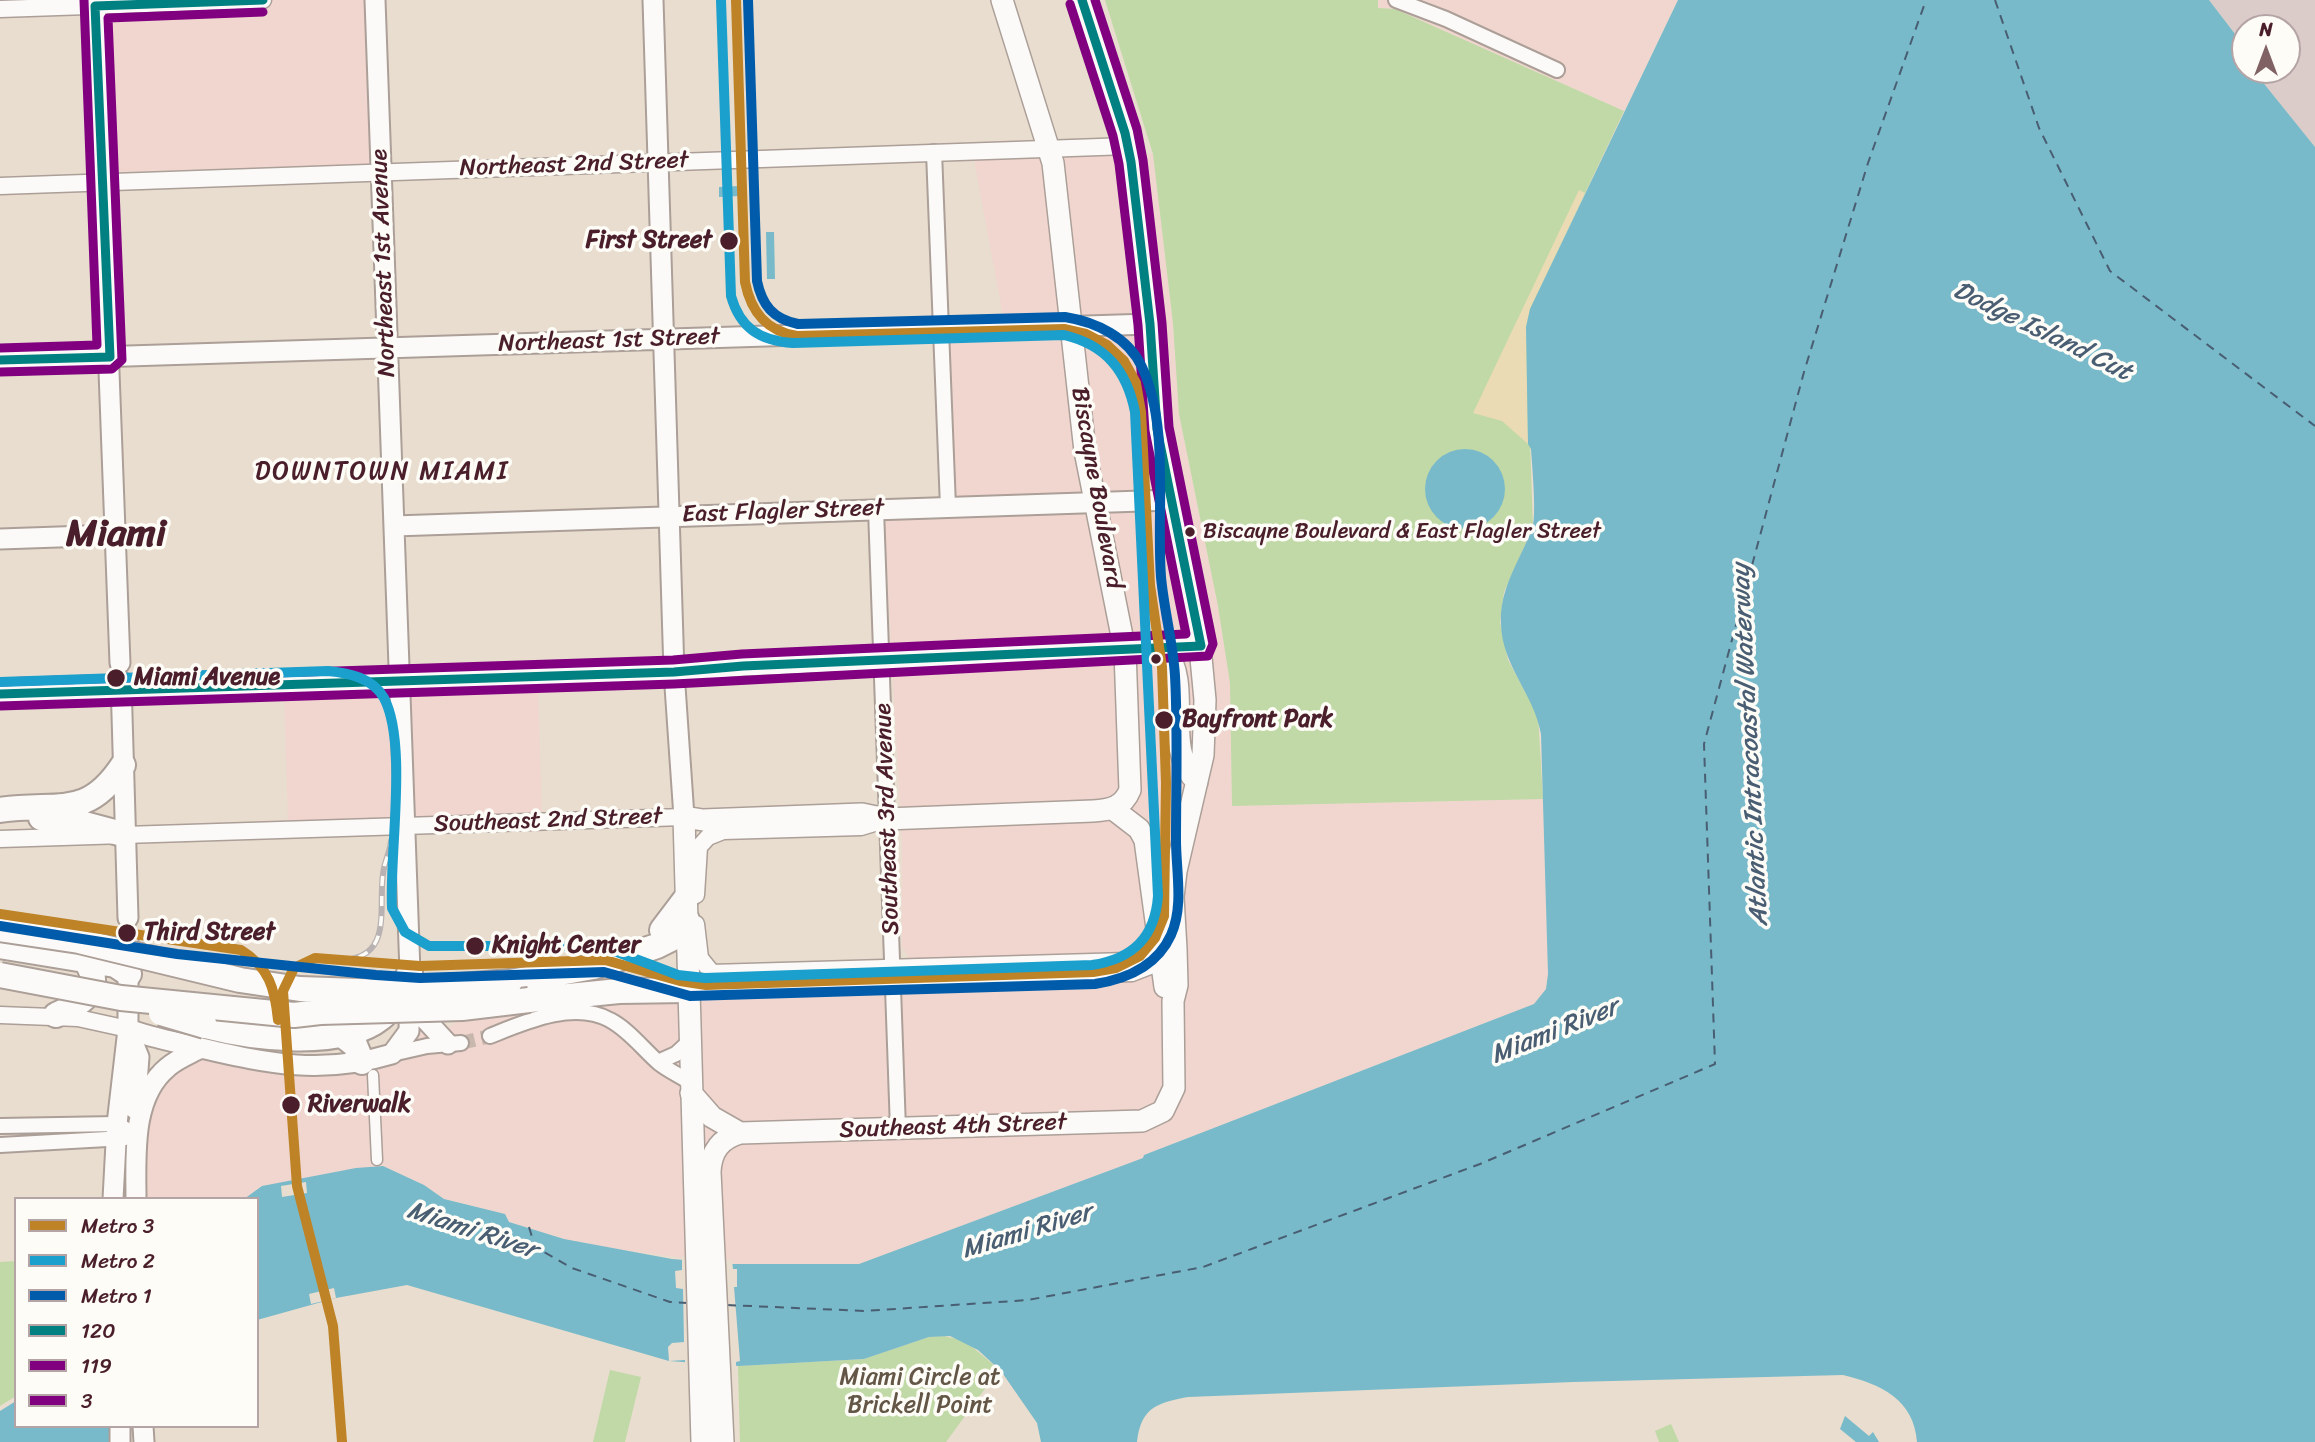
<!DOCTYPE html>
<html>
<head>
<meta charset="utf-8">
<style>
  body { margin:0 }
  #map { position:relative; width:2315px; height:1442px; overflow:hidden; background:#e8ddce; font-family:Sriracha,sans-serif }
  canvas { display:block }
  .legend { position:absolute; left:14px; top:1197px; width:245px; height:231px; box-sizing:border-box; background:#fdfcf7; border:2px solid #b5a4a5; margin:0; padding:9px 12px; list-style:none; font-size:21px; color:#4a1f2b }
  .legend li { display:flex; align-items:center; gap:14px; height:35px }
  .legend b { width:35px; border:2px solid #b5a4a5 }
  .north { position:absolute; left:2231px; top:14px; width:70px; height:70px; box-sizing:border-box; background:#fdfcf7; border:2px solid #b5a4a5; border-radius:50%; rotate:0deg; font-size:19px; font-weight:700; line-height:28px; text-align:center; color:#4a1f2b }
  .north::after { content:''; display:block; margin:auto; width:24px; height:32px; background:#816264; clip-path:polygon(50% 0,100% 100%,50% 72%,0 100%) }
</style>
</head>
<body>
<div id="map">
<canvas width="2315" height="1442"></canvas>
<ul class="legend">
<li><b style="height:9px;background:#be8326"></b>Metro 3</li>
<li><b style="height:9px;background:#1b9fcd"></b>Metro 2</li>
<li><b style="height:9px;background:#005cab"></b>Metro 1</li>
<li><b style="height:9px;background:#008080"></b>120</li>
<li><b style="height:9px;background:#800080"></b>119</li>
<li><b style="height:9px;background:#800080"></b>3</li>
</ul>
<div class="north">N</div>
</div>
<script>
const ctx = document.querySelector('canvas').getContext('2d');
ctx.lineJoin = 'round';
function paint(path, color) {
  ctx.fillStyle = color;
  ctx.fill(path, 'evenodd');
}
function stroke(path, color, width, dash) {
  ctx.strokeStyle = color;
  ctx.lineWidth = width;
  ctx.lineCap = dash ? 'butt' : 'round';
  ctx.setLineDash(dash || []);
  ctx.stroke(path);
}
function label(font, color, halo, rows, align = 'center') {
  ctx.font = font + ' Sriracha,sans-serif';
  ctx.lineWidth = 7;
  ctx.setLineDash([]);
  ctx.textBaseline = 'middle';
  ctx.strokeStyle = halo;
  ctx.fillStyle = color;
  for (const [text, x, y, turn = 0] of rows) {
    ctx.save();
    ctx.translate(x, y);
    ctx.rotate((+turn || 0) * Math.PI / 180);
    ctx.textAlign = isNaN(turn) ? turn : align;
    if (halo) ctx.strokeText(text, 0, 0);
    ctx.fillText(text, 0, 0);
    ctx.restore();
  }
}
const built = new Path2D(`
  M 227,0 L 364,0 L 372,165 L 111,172 L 107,15 L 227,11 Z
  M 1378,0 L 1678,0 L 1624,111 L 1395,9 L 1378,8 Z
  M 1153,154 L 1173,323 L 1179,414 L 1218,606 L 1230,683 L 1232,806 L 1543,799 L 1548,974 L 1546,989 L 1534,1004 L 1144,1155 L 1144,1158 L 859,1264 L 731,1264 L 615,1249 L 564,1239 L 509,1222 L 505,1214 L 444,1199 L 424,1185 L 383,1166 L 262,1186 L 244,1199 L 147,1199 L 146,1136 L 154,1095 L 163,1080 L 185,1064 L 208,1057 L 345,1053 L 380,1048 L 401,1031 L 444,1031 L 458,1021 L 912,963 L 902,946 L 902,841 L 883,503 L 929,501 L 955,489 L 948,341 L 1007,338 L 974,160 Z
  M 538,685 L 542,815 L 288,824 L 284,693 Z`);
const industrial = new Path2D(`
  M 2209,0 L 2315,0 L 2315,147 L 2253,70 L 2287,70 L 2287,28 L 2245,28 L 2245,47 Z`);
const green = new Path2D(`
  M 1105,0 L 1378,0 L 1378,8 L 1395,9 L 1624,111 L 1537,295 L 1526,327 L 1533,527 L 1504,592 L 1500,622 L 1508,660 L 1538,716 L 1543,799 L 1232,806 L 1230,683 L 1218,606 L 1179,414 L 1173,323 L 1153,154 Z
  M 16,1261 L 16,1396 L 0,1406 L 0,1262 Z
  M 944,1336 L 965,1341 L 1001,1371 L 995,1375 L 946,1442 L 740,1442 L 738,1366 L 864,1359 L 929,1337 Z
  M 610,1370 L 641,1377 L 625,1442 L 593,1442 Z
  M 1671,1424 L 1679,1442 L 1659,1442 L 1655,1431 Z`);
const sand = new Path2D(`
  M 1579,190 L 1585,193 L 1530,309 L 1526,327 L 1528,444 L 1502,421 L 1473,413 Z`);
const water = new Path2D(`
  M 1678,0 L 2209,0 L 2245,47 L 2245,70 L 2253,70 L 2315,147 L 2315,1442 L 1917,1442 C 1914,1399 1880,1384 1843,1375 L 1573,1382 L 1188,1397 C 1156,1403 1141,1408 1137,1442 L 1041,1442 L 1037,1423 L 1001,1371 L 978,1350 L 950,1336 L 929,1337 L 864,1359 L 739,1366 L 669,1361 L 407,1285 L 336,1298 L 257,1320 L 257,1199 L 244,1199 L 262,1186 L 356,1168 L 383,1166 L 424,1185 L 444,1199 L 505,1214 L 509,1222 L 564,1239 L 672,1259 L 731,1264 L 859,1264 L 1143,1158 L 1144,1155 L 1534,1004 L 1546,989 L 1548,974 L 1541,734 C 1534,694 1502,666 1501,624 C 1499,589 1520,560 1532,529 C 1537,517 1532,465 1531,449 L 1528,444 L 1526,327 L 1530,309 Z
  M 739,186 L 740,196 L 719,197 L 719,187 Z
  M 766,232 L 774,232 L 775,279 L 767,279 Z
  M1425 489a40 40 0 1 1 80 0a40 40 0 1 1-80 0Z
  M 16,1401 L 16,1426 L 124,1426 L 109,1442 L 0,1442 L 0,1411 Z
  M 1845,1416 L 1869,1436 L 1873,1432 L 1879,1442 L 1856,1442 L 1840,1429 Z`);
const pier = new Path2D(`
  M 306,1182 L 307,1193 L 282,1197 L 281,1186 Z
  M 682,1256 L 732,1260 L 733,1269 L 737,1269 L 737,1287 L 734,1287 L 740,1361 L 736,1362 L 736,1369 L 685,1364 L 685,1360 L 669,1361 L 668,1347 L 672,1343 L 684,1342 L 683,1289 L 676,1288 L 675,1271 L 682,1270 Z
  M 334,1288 L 336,1298 L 311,1304 L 309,1294 Z`);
const ferry = new Path2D(`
  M 1995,0 L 2039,128 L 2110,271 L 2315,426
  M 529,1227 L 535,1247 L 572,1268 L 670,1302 L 687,1303
  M 727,1305 L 865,1311 L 1028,1300 L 1203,1267 L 1480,1164 L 1715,1064 L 1704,744 L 1804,372 L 1868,163 L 1926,0`);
const minorTunnel = new Path2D(`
  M 461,1043 L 490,1036`);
const pedestrian = new Path2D(`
  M 373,1075 L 377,1160`);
const minor = new Path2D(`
  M 1396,0 L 1446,19 L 1557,70
  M 934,152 L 948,507
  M 876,509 L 898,1129
  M 490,1036 C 525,1022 574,1000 610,1020 C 629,1030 643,1049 659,1063 C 669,1071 681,1076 691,1083
  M 392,1054 L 427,1046 L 461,1043
  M 658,1062 L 676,1054 L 690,1041
  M 0,1126 L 117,1124 L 136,1135
  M 0,1145 L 125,1138`);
const tertiary = new Path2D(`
  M 0,9 L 263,0
  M 0,186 L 1128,146
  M 0,839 L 684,817
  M 696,895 L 699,847 L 708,837 L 723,831 L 861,827 L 884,820
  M 696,924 L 700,958 L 717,979
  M 711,973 L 1127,961 L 1145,956 L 1155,943
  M 688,990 L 1132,973 L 1150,966 L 1161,953
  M 0,1015 L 78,1018 L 128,1029`);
const secondary = new Path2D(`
  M 95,0 L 120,663
  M 653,0 L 674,672 L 684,817
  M 0,360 L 1150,324
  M 394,526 L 1172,500
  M 0,539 L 116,535
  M 121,681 L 128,918
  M 0,694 L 674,672 L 743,666 L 1201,646
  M 411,1004 L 448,1044
  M 128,1029 C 152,1038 176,1042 201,1048 C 270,1064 322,1075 392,1054 L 409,1031 L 410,972 L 375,0
  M 128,1030 L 139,1057 L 135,1109
  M 113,1199 L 117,1124 L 128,1029 L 128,936
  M 136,1199 C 136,1156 131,1097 168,1067 C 177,1059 190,1054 201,1048
  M 120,1426 L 120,1442
  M 143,1426 L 144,1442`);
const primary = new Path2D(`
  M 1165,649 C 1194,689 1161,746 1197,782
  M 1113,809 L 1139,829 L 1145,840 L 1165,987
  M 691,1093 L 712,1117 L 740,1133
  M 702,1442 L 684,817 L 703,820 L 862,814 L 886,819 L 1093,811 C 1111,810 1123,807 1130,790 L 1125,651 L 1085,451 L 1053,163 L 1002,0
  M 723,1442 L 710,1172 C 711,1151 720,1139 740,1133 L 1142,1121 L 1163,1111 L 1174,1088 L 1173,1001 L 1177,985 L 1176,949 L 1173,897 L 1176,871 L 1203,755 L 1205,700 L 1198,626 L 1157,429 L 1150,324 L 1131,162 L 1125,133 L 1082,0`);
const motorway = new Path2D(`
  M 0,810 C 58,801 86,821 123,765
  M 41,818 L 81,823 L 126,835
  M 662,930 L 687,897
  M 0,946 L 115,965 L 129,974
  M 510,982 L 593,967 L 657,946 L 673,938 L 687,920
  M 529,1000 L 619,991 L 688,990
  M 56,1015 C 79,1004 107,991 85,960
  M 205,1026 C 251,1038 341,1050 381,1018 C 395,1007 402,987 410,972
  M 341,1034 L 355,1045 L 362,1062`);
const rail = new Path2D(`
  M 339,960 C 394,960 378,909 383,874 C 384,862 390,853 391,841`);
const motorwayBridge = new Path2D(`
  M 0,929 L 79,941 L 240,980 L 300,989 L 388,992 L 510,982
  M 0,975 L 121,998 L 294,1015 L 320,1012 L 462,1008 L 529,1000
  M 161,1013 L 205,1026`);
const bus1 = new Path2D(`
  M 1082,0 L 1125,133 L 1131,162 L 1150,324 L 1157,429 L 1201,646
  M 95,6 L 110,357
  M 95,6 L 263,0
  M 0,360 L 110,357
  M 0,694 L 674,672 L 743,666 L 1201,646`);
const bus2 = new Path2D(`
  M 0,372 L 112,369 L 122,360 L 108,18 L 263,12
  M 0,706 L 674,684 L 1208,656 L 1213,644 L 1169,427 L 1162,323 L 1143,160 L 1137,129 L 1095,0`);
const bus3 = new Path2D(`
  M 0,348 L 97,345 L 84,0
  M 0,682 L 673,660 L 742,654 L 1186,634 L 1145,431 L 1138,325 L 1119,164 L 1113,136 L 1070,4`);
const metro1 = new Path2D(`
  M 0,914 L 241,950 C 269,967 275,989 278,1020
  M 342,1442 L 333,1326 L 297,1186 L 283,991 L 294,968 L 315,958 L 420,966 L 605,960 L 680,981 L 706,985 L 1093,972 L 1116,968 L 1140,956 L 1155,938 L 1164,916 L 1166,783 L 1162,667 L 1150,585 L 1141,412 L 1136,383 L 1124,361 L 1107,345 L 1086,334 L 1064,329 L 797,336 C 766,331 751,312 745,282 L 736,0`);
const metro2 = new Path2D(`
  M 0,682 L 328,671 C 349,673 373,678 384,698 C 408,744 389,853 392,908 L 405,932 L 429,946 L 574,946 L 617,952 L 678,975 L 705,978 L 1092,965 C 1133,959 1155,937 1158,896 L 1135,412 C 1127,371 1106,345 1064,335 L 793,343 C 760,341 740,328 731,296 L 721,0`);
const metro3 = new Path2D(`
  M 0,926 L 177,954 L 376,975 L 420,978 L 604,972 L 690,996 L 1095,984 C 1127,979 1157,966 1171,935 C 1184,906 1176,871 1176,840 C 1176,786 1178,731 1175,676 C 1173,643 1164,610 1161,577 C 1156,512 1170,427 1142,367 C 1128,337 1096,322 1065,317 L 798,324 C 773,319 762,305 757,281 L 748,0`);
const markers = [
  [729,241,10,"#4a1f2b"],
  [1190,532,6,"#4a1f2b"],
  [1156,659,6,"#4a1f2b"],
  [116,678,10,"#4a1f2b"],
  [1164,720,10,"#4a1f2b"],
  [127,933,10,"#4a1f2b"],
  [475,946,10,"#4a1f2b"],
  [291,1105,10,"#4a1f2b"]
];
const busNames = [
  ["Biscayne Boulevard & East Flagler Street",1203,532]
];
const streetNames = [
  ["Northeast 2nd Street",574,165,-2],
  ["Northeast 1st Avenue",384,263,-92],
  ["Northeast 1st Street",609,341,-2],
  ["Biscayne Boulevard",1096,488,80],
  ["East Flagler Street",783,512,-2],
  ["Southeast 3rd Avenue",888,819,-92],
  ["Southeast 2nd Street",548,821,-2],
  ["Southeast 4th Street",953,1127,-2]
];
const stopNames = [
  ["First Street",712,241,"right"],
  ["Miami Avenue",134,678],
  ["Bayfront Park",1182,720],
  ["Third Street",144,933],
  ["Knight Center",492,946],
  ["Riverwalk",308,1105]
];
const parkNames = [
  ["Miami Circle at",920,1378],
  ["Brickell Point",920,1406]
];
const waterNames = [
  ["Dodge Island Cut",2042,332,26],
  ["Atlantic Intracoastal Waterway",1751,745,-93],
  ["Miami River",1555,1032,-22],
  ["Miami River",472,1231,18],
  ["Miami River",1027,1232,-17]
];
const neighbourhoodNames = [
  ["DOWNTOWN MIAMI",382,472]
];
const townNames = [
  ["Miami",116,535]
];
paint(built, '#f0d6cf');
paint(industrial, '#dcccc9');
paint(green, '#c0d9a6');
paint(sand, '#ebdbb4');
paint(water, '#78baca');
paint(pier, '#e8ddce');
stroke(ferry, '#495e72', 2, [9, 7]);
stroke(minorTunnel, '#c8b7ad', 14, [14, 7]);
stroke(pedestrian, '#ab9f98', 13);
stroke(minor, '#ab9f98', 18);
stroke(tertiary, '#ab9f98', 19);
stroke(secondary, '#ab9f98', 23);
stroke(primary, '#ab9f98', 24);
stroke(motorway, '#ab9f98', 28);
stroke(pedestrian, '#fcfaf8', 10);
stroke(minor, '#fcfaf8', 14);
stroke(tertiary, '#fcfaf8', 16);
stroke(secondary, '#fcfaf8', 19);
stroke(primary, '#fcfaf8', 21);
stroke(motorway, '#fcfaf8', 24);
stroke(rail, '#b9b2b2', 6);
stroke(rail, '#fdfcf7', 3.5, [10]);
stroke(motorwayBridge, '#ab9f98', 28, []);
stroke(motorwayBridge, '#fcfaf8', 24);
stroke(bus1, '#008080', 9);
stroke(bus2, '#800080', 9);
stroke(bus3, '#800080', 9);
stroke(metro1, '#be8326', 10);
stroke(metro2, '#1b9fcd', 10);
stroke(metro3, '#005cab', 10);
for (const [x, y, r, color] of markers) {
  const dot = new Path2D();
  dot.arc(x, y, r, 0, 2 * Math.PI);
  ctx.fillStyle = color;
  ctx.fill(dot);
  stroke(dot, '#fdfcf7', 2.5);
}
label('22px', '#4a1f2b', '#fdfcf7', busNames, 'left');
label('24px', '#4a1f2b', '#fdfcf7', streetNames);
label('bold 24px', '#4a1f2b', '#fdfcf7', stopNames, 'left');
label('24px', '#645646', '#fdfcf7', parkNames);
label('italic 26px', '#495e72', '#fdfcf7', waterNames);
ctx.letterSpacing = '2px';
label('26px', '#4a1f2b', '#fdfcf7', neighbourhoodNames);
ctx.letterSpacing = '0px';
label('bold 38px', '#4a1f2b', '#fdfcf7', townNames);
</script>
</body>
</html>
